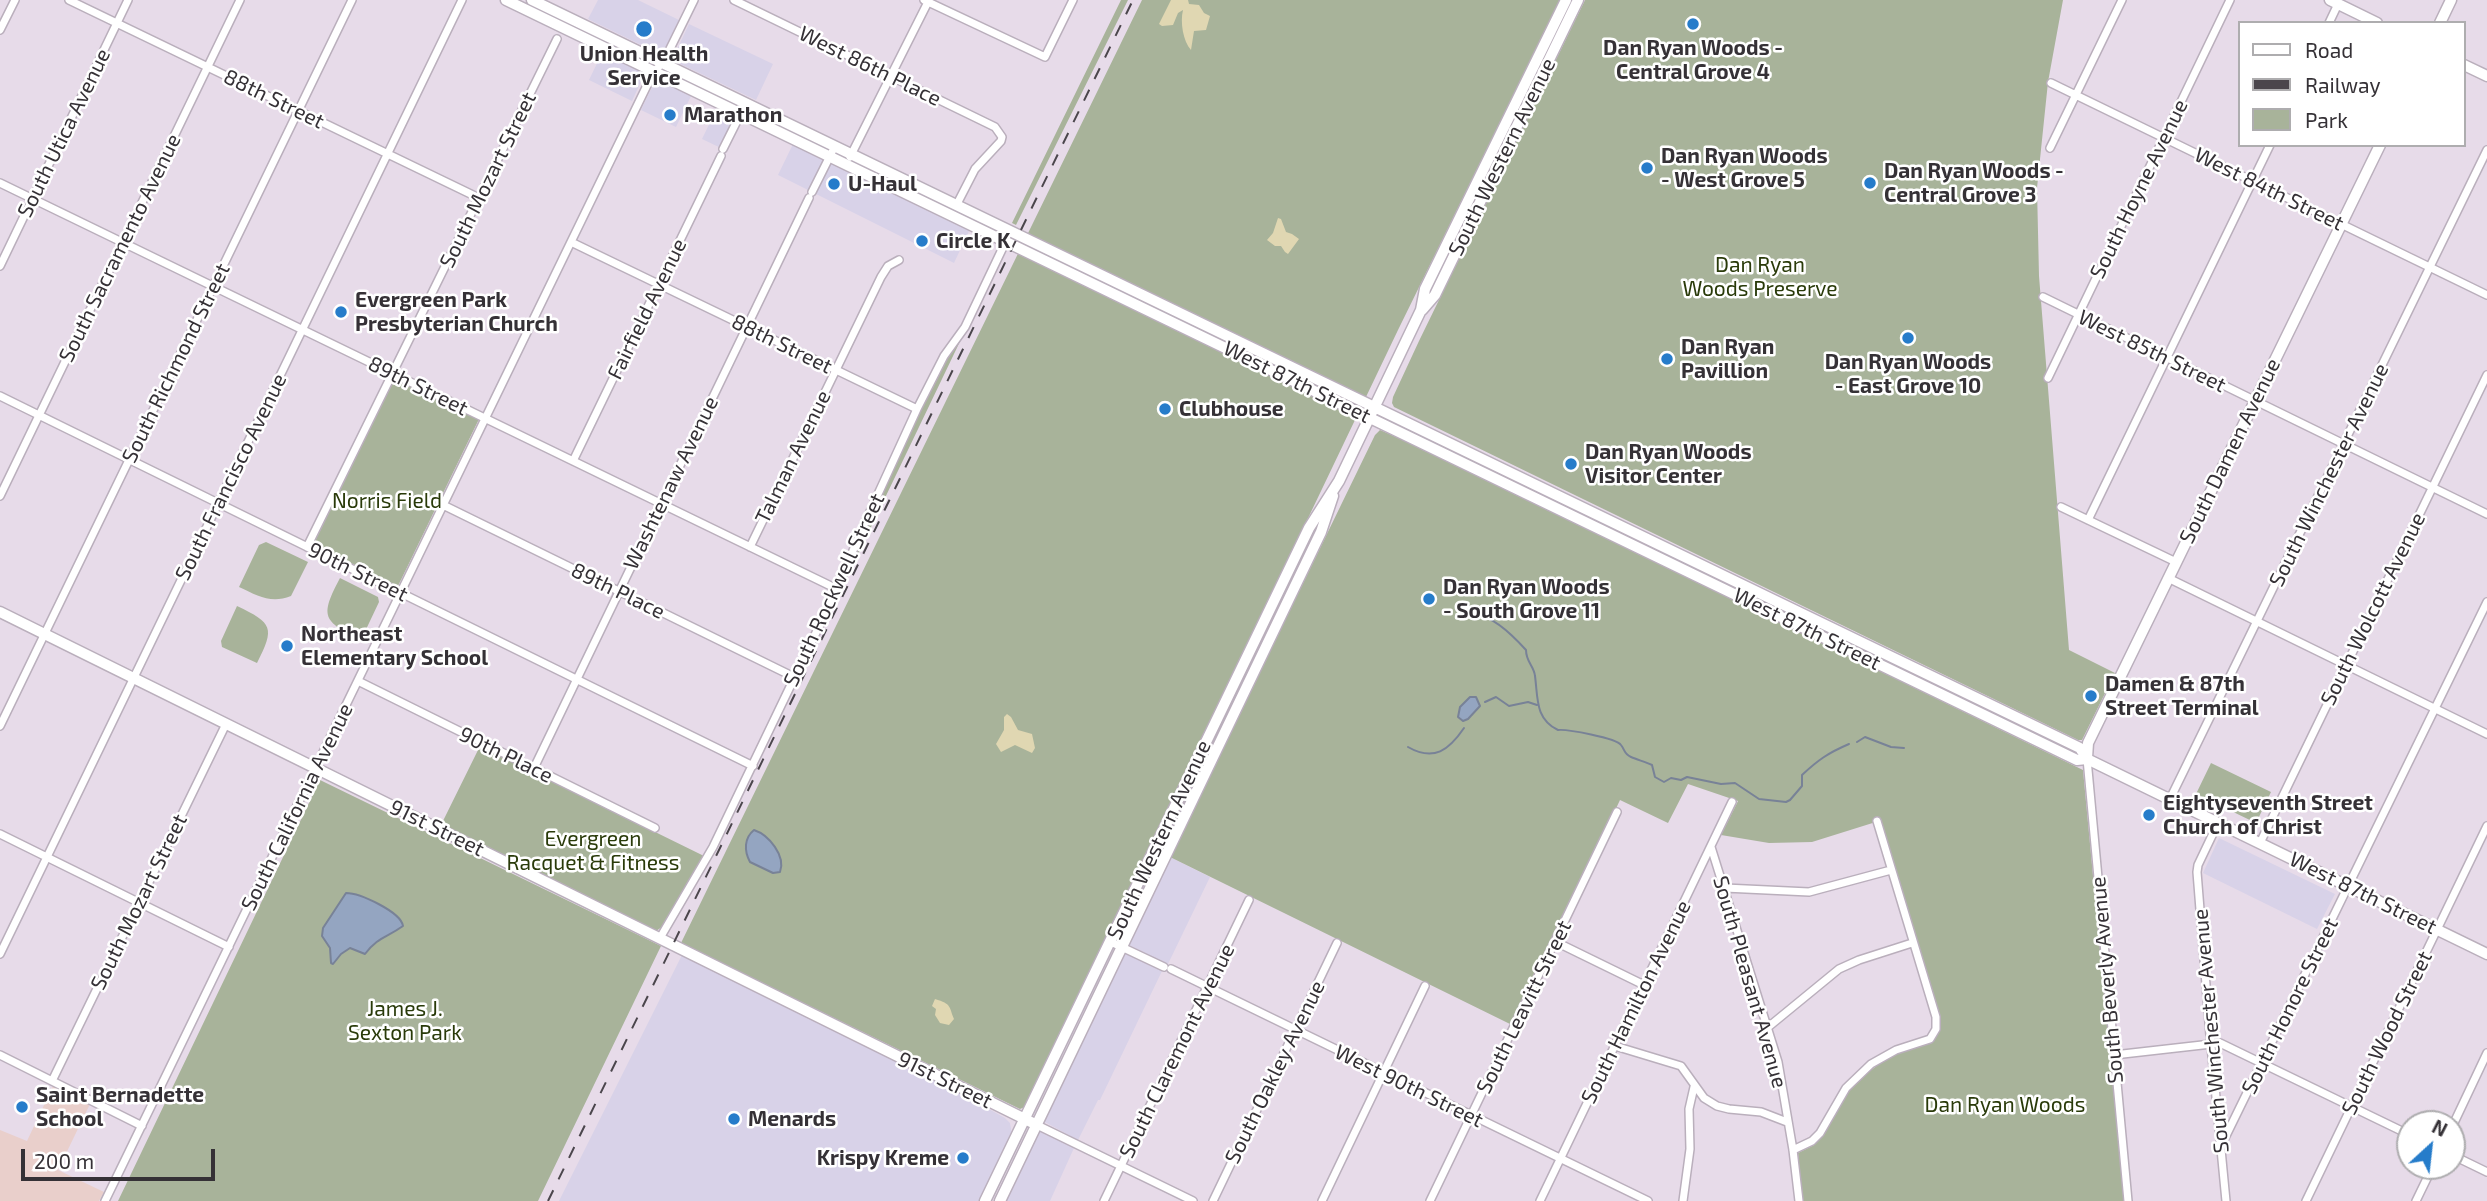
<!DOCTYPE html>
<html>
<head>
<meta charset="utf-8">
<style>
  body { margin:0 }
  #map { position:relative; width:2487px; height:1201px; overflow:hidden; background:#e7dbe9; font-family:"Exo 2",sans-serif }
  canvas { display:block }
  .legend { position:absolute; left:2238px; top:21px; width:228px; height:126px; box-sizing:border-box; background:#fff; border:2px solid #aeadaf; margin:0; padding:9px 12px; list-style:none; font-size:21px; color:#353136 }
  .legend li { display:flex; align-items:center; gap:14px; height:35px }
  .legend b { width:35px; border:2px solid #aeadaf }
  .north { position:absolute; left:2396px; top:1110px; width:70px; height:70px; box-sizing:border-box; background:#fff; border:2px solid #aeadaf; border-radius:50%; rotate:27deg; font-size:19px; font-weight:700; line-height:28px; text-align:center; color:#353136 }
  .north::after { content:''; display:block; margin:auto; width:24px; height:32px; background:#267cca; clip-path:polygon(50% 0,100% 100%,50% 72%,0 100%) }
  .scale { position:absolute; left:21px; top:1149px; width:194px; height:32px; box-sizing:border-box; border:4px solid #353136; border-top:0; padding-left:9px; font-size:21px; line-height:24px; white-space:nowrap; color:#353136; -webkit-text-stroke:5px #fff; paint-order:stroke }
</style>
</head>
<body>
<div id="map">
<canvas width="2487" height="1201"></canvas>
<ul class="legend">
<li><b style="height:9px;background:#fff"></b>Road</li>
<li><b style="height:9px;background:#4b464c"></b>Railway</li>
<li><b style="height:19px;background:#a8b39a"></b>Park</li>
</ul>
<div class="north">N</div>
<div class="scale">200 m</div>
</div>
<script>
const ctx = document.querySelector('canvas').getContext('2d');
ctx.lineJoin = 'round';
function paint(path, color) {
  ctx.fillStyle = color;
  ctx.fill(path, 'evenodd');
}
function stroke(path, color, width, dash) {
  ctx.strokeStyle = color;
  ctx.lineWidth = width;
  ctx.lineCap = dash ? 'butt' : 'round';
  ctx.setLineDash(dash || []);
  ctx.stroke(path);
}
function label(font, color, halo, rows, align = 'center') {
  ctx.font = font + ' "Exo 2",sans-serif';
  ctx.lineWidth = 5;
  ctx.setLineDash([]);
  ctx.textBaseline = 'middle';
  ctx.strokeStyle = halo;
  ctx.fillStyle = color;
  for (const [text, x, y, turn = 0] of rows) {
    ctx.save();
    ctx.translate(x, y);
    ctx.rotate((+turn || 0) * Math.PI / 180);
    ctx.textAlign = isNaN(turn) ? turn : align;
    if (halo) ctx.strokeText(text, 0, 0);
    ctx.fillText(text, 0, 0);
    ctx.restore();
  }
}
const commercial = new Path2D(`
  M 598,0 L 638,0 L 679,20 L 662,55 L 588,19 Z
  M 689,24 L 773,64 L 756,100 L 672,60 Z
  M 602,53 L 645,73 L 632,101 L 589,80 Z
  M 656,79 L 691,96 L 676,127 L 641,110 Z
  M 717,108 L 738,119 L 723,149 L 702,139 Z
  M 793,144 L 970,229 L 954,263 L 778,175 Z
  M 2219,838 L 2335,894 L 2317,929 L 2203,873 Z
  M 1170,857 L 1210,877 L 1168,964 L 1127,944 Z
  M 1124,953 L 1162,971 L 1100,1100 L 1098,1100 L 1078,1140 L 1043,1121 Z
  M 682,955 L 960,1093 L 1005,1118 L 1010,1123 L 1012,1135 L 980,1201 L 559,1201 Z
  M 1039,1131 L 1074,1148 L 1050,1201 L 1005,1201 Z`);
const medical = new Path2D(`
  M 53,1086 L 90,1104 L 58,1170 L 104,1192 L 99,1201 L 0,1201 L 0,1130 L 27,1141 Z`);
const green = new Path2D(`
  M 1121,0 L 1128,0 L 1016,225 L 1012,223 Z
  M 1142,0 L 1560,0 L 1398,330 L 1027,1106 L 1020,1109 L 681,943 Z
  M 1571,0 L 1574,0 L 1430,292 L 1439,270 Z
  M 1585,0 L 2063,0 L 2048,82 L 2037,188 L 2039,276 L 2069,650 L 2115,673 L 2082,740 L 2078,740 L 1394,407 L 1392,403 L 1393,397 L 1419,341 Z
  M 965,331 L 779,719 L 920,410 L 947,357 Z
  M 395,378 L 479,419 L 398,586 L 313,545 Z
  M 1380,430 L 1425,449 L 2083,770 L 2124,1201 L 1802,1201 L 1798,1153 L 1814,1145 L 1822,1137 L 1844,1096 L 1856,1082 L 1889,1056 L 1931,1042 L 1940,1029 L 1940,1024 L 1879,821 L 1812,842 L 1769,843 L 1721,835 L 1738,801 L 1688,784 L 1668,823 L 1620,800 L 1525,1002 L 1510,1024 L 1170,857 L 1375,435 Z
  M 1535,488 L 1788,612 L 1768,605 L 1534,491 Z
  M 266,542 L 308,562 L 291,596 C 271,604 258,596 239,587 L 259,545 Z
  M 340,578 L 378,597 L 379,602 L 361,640 C 322,621 320,616 340,578 Z
  M 237,606 C 273,623 275,628 257,663 L 222,647 L 221,641 Z
  M 1860,646 L 2010,719 L 1989,713 L 1859,649 Z
  M 480,746 L 704,856 L 662,927 L 656,931 L 441,825 Z
  M 2211,763 L 2271,792 L 2256,823 L 2196,794 Z
  M 320,780 L 661,946 L 538,1201 L 118,1201 Z`);
const sand = new Path2D(`
  M 1171,0 L 1188,0 L 1189,4 L 1199,5 L 1204,13 L 1210,16 L 1206,30 L 1194,31 L 1191,50 C 1183,41 1180,22 1183,10 L 1178,13 L 1173,25 L 1162,26 L 1159,24 Z
  M 1278,218 L 1281,219 L 1286,232 L 1292,234 L 1299,239 L 1288,254 L 1285,252 L 1281,246 L 1275,246 L 1267,240 L 1273,233 Z
  M 1007,714 L 1011,717 L 1018,730 L 1032,734 L 1035,748 L 1032,753 L 1015,745 L 1001,752 L 996,744 L 1004,730 L 1004,717 Z
  M 935,999 C 952,1004 949,1007 954,1019 L 949,1025 L 940,1023 L 935,1015 L 936,1009 L 932,1006 Z`);
const water = new Path2D(`
  M 1470,697 L 1476,697 L 1480,706 L 1468,719 L 1463,721 L 1458,717 L 1460,707 Z
  M 754,830 C 769,835 786,856 780,872 L 773,873 L 750,862 C 744,851 744,838 754,830 Z
  M 346,893 C 360,893 401,912 403,926 C 386,938 378,937 365,954 L 350,948 L 341,954 L 333,964 L 331,963 L 330,948 L 322,936 L 323,928 Z`);
const stream = new Path2D(`
  M 1479,616 C 1495,617 1516,639 1526,650 C 1526,662 1534,666 1535,676 C 1538,698 1535,719 1558,730 C 1567,729 1616,738 1621,745 C 1625,750 1624,754 1631,757 C 1638,760 1646,762 1652,765 L 1655,777 L 1664,782 L 1671,778 L 1681,780 L 1687,777 L 1721,784 L 1735,783 L 1759,799 L 1786,802 L 1790,800 L 1802,786 L 1802,775 C 1818,760 1828,753 1849,744
  M 1485,702 L 1496,697 L 1509,706 L 1528,702 L 1537,705
  M 1857,742 L 1865,737 L 1891,747 L 1904,748
  M 1408,747 C 1434,762 1449,750 1464,728`);
const street = new Path2D(`
  M 69,0 L 479,198
  M 734,0 L 995,127 L 1002,137 L 1001,141 L 975,169 L 957,204
  M 924,0 L 1045,57 L 1073,0
  M 2329,23 L 2338,4
  M 0,30 L 15,0
  M 2051,83 L 2487,295
  M 2050,148 L 2122,0
  M 723,149 L 741,113
  M 850,157 L 929,0
  M 0,183 L 837,589
  M 812,192 L 835,146
  M 571,242 L 917,409
  M 0,266 L 128,0
  M 2043,297 L 2487,514
  M 2048,378 L 2230,0
  M 0,396 L 753,766
  M 573,461 L 721,156
  M 0,496 L 240,0
  M 443,505 L 794,677
  M 2061,507 L 2176,562
  M 2088,520 L 2270,145
  M 307,547 L 557,39
  M 750,547 L 881,277 L 888,266 L 899,260
  M 2168,578 L 2487,734
  M 358,681 L 655,828
  M 0,726 L 352,0
  M 2087,759 L 2128,1201
  M 534,768 L 809,198
  M 2170,799 L 2487,150
  M 2218,823 L 2198,865 L 2197,872 L 2210,1035 L 2226,1201
  M 0,834 L 229,947
  M 2260,843 L 2487,375
  M 1711,847 L 1778,1062 L 1793,1150 L 1799,1201
  M 1725,888 L 1809,892 L 1891,870
  M 660,938 L 713,847 L 837,589 L 862,529 L 917,409 L 944,356 L 965,327 L 1006,241
  M 1111,942 L 1164,967
  M 1556,942 L 1644,985
  M 0,954 L 462,0
  M 1171,969 L 1648,1201
  M 1767,1028 L 1839,969 L 1859,960 L 1912,943
  M 1615,1046 L 1681,1066 L 1704,1098 L 1717,1106 L 1729,1109 L 1761,1112 L 1787,1122
  M 0,1055 L 142,1126
  M 2114,1055 L 2220,1043 L 2410,1135
  M 52,1081 L 226,724
  M 1037,1125 L 1193,1201
  M 2452,1127 L 2487,1053
  M 2221,1146 L 2487,602
  M 1793,1150 L 1812,1141 L 1820,1133 L 1846,1088 L 1871,1064 L 1896,1050 L 1930,1039 L 1936,1029 L 1936,1017 L 1877,821
  M 2452,1155 L 2487,1172
  M 105,1201 L 654,71 L 663,63 L 694,0
  M 1104,1201 L 1249,900
  M 1213,1201 L 1337,943
  M 1322,1201 L 1425,986
  M 1430,1201 L 1617,812
  M 1540,1201 L 1732,802
  M 1683,1201 L 1690,1149 L 1689,1109 L 1694,1087
  M 2306,1201 L 2487,826
  M 2416,1201 L 2433,1166`);
const secondary = new Path2D(`
  M 506,0 L 2077,760 L 2087,759
  M 532,0 L 2080,748 L 2087,759 L 2487,954
  M 2330,0 L 2377,23
  M 2440,23 L 2451,0
  M 2464,65 L 2487,76
  M 1422,310 L 1435,295 L 1578,0
  M 0,612 L 1037,1125
  M 2087,758 L 2088,743 L 2380,145
  M 985,1201 L 1309,528 L 1339,481 L 1421,310 L 1425,289 L 1566,0
  M 1000,1201 L 1321,532 L 1333,496`);
const rail = new Path2D(`
  M 548,1201 L 1133,0`);
const markers = [
  [1693,24,7,"#267cca"],
  [644,29,9,"#267cca"],
  [670,115,7,"#267cca"],
  [1647,168,7,"#267cca"],
  [1870,183,7,"#267cca"],
  [834,184,7,"#267cca"],
  [922,241,7,"#267cca"],
  [341,312,7,"#267cca"],
  [1908,338,7,"#267cca"],
  [1667,359,7,"#267cca"],
  [1165,409,7,"#267cca"],
  [1571,464,7,"#267cca"],
  [1429,599,7,"#267cca"],
  [287,646,7,"#267cca"],
  [2091,696,7,"#267cca"],
  [2149,815,7,"#267cca"],
  [22,1107,7,"#267cca"],
  [734,1119,7,"#267cca"],
  [963,1158,7,"#267cca"]
];
const poiNames = [
  ["Dan Ryan Woods -",1693,48,"center"],
  ["Central Grove 4",1693,72,"center"],
  ["Union Health",644,54,"center"],
  ["Service",644,78,"center"],
  ["Marathon",684,115],
  ["Dan Ryan Woods",1661,156],
  ["- West Grove 5",1661,180],
  ["Dan Ryan Woods -",1884,171],
  ["Central Grove 3",1884,195],
  ["U-Haul",848,184],
  ["Circle K",936,241],
  ["Evergreen Park",355,300],
  ["Presbyterian Church",355,324],
  ["Dan Ryan",1681,347],
  ["Pavillion",1681,371],
  ["Dan Ryan Woods",1908,362,"center"],
  ["- East Grove 10",1908,386,"center"],
  ["Clubhouse",1179,409],
  ["Dan Ryan Woods",1585,452],
  ["Visitor Center",1585,476],
  ["Dan Ryan Woods",1443,587],
  ["- South Grove 11",1443,611],
  ["Northeast",301,634],
  ["Elementary School",301,658],
  ["Damen & 87th",2105,684],
  ["Street Terminal",2105,708],
  ["Eightyseventh Street",2163,803],
  ["Church of Christ",2163,827],
  ["Saint Bernadette",36,1095],
  ["School",36,1119],
  ["Menards",748,1119],
  ["Krispy Kreme",949,1158,"right"]
];
const streetNames = [
  ["West 86th Place",870,66,26],
  ["88th Street",274,99,26],
  ["South Utica Avenue",64,133,-64],
  ["South Western Avenue",1502,157,-64],
  ["South Mozart Street",488,180,-64],
  ["South Hoyne Avenue",2139,189,-64],
  ["West 84th Street",2269,189,26],
  ["South Sacramento Avenue",120,248,-64],
  ["Fairfield Avenue",647,309,-64],
  ["88th Street",782,344,26],
  ["West 85th Street",2152,351,26],
  ["South Richmond Street",176,363,-64],
  ["West 87th Street",1297,382,26],
  ["89th Street",418,386,26],
  ["South Damen Avenue",2230,451,-64],
  ["Talman Avenue",793,457,-64],
  ["South Winchester Avenue",2329,475,-64],
  ["South Francisco Avenue",231,477,-64],
  ["Washtenaw Avenue",671,483,-64],
  ["90th Street",358,572,26],
  ["South Rockwell Street",834,590,-65],
  ["89th Place",618,591,26],
  ["South Wolcott Avenue",2373,609,-64],
  ["West 87th Street",1807,629,26],
  ["90th Place",506,755,26],
  ["South California Avenue",297,807,-64],
  ["91st Street",437,828,26],
  ["South Western Avenue",1159,840,-65],
  ["West 87th Street",2363,893,26],
  ["South Mozart Street",139,902,-64],
  ["South Beverly Avenue",2107,980,-95],
  ["South Pleasant Avenue",1750,982,74],
  ["South Hamilton Avenue",1636,1002,-64],
  ["South Honore Street",2290,1006,-64],
  ["South Leavitt Street",1524,1007,-64],
  ["South Winchester Avenue",2211,1031,-95],
  ["South Wood Street",2387,1033,-64],
  ["South Claremont Avenue",1177,1051,-64],
  ["South Oakley Avenue",1275,1072,-64],
  ["91st Street",945,1080,26],
  ["West 90th Street",1409,1086,26]
];
const parkNames = [
  ["Dan Ryan",1760,265],
  ["Woods Preserve",1760,289],
  ["Norris Field",387,501],
  ["Evergreen",593,839],
  ["Racquet & Fitness",593,863],
  ["James J.",405,1009],
  ["Sexton Park",405,1033],
  ["Dan Ryan Woods",2005,1105]
];
paint(commercial, '#d8d2e8');
paint(medical, '#e9cfcb');
paint(green, '#a8b39a');
paint(sand, '#e0d7b2');
paint(water, '#94a5c1');
stroke(water, '#788297', 2);
stroke(stream, '#788297', 2);
stroke(street, '#baafbc', 10);
stroke(secondary, '#baafbc', 13);
stroke(street, '#fff', 7);
stroke(secondary, '#fff', 10);
stroke(rail, '#4b464c', 2, [12, 12]);
for (const [x, y, r, color] of markers) {
  const dot = new Path2D();
  dot.arc(x, y, r, 0, 2 * Math.PI);
  ctx.fillStyle = color;
  ctx.fill(dot);
  stroke(dot, '#fff', 2.5);
}
label('bold 21px', '#353136', '#fff', poiNames, 'left');
label('21px', '#353136', '#fff', streetNames);
label('21px', '#293a09', '#fff', parkNames);
</script>
</body>
</html>
